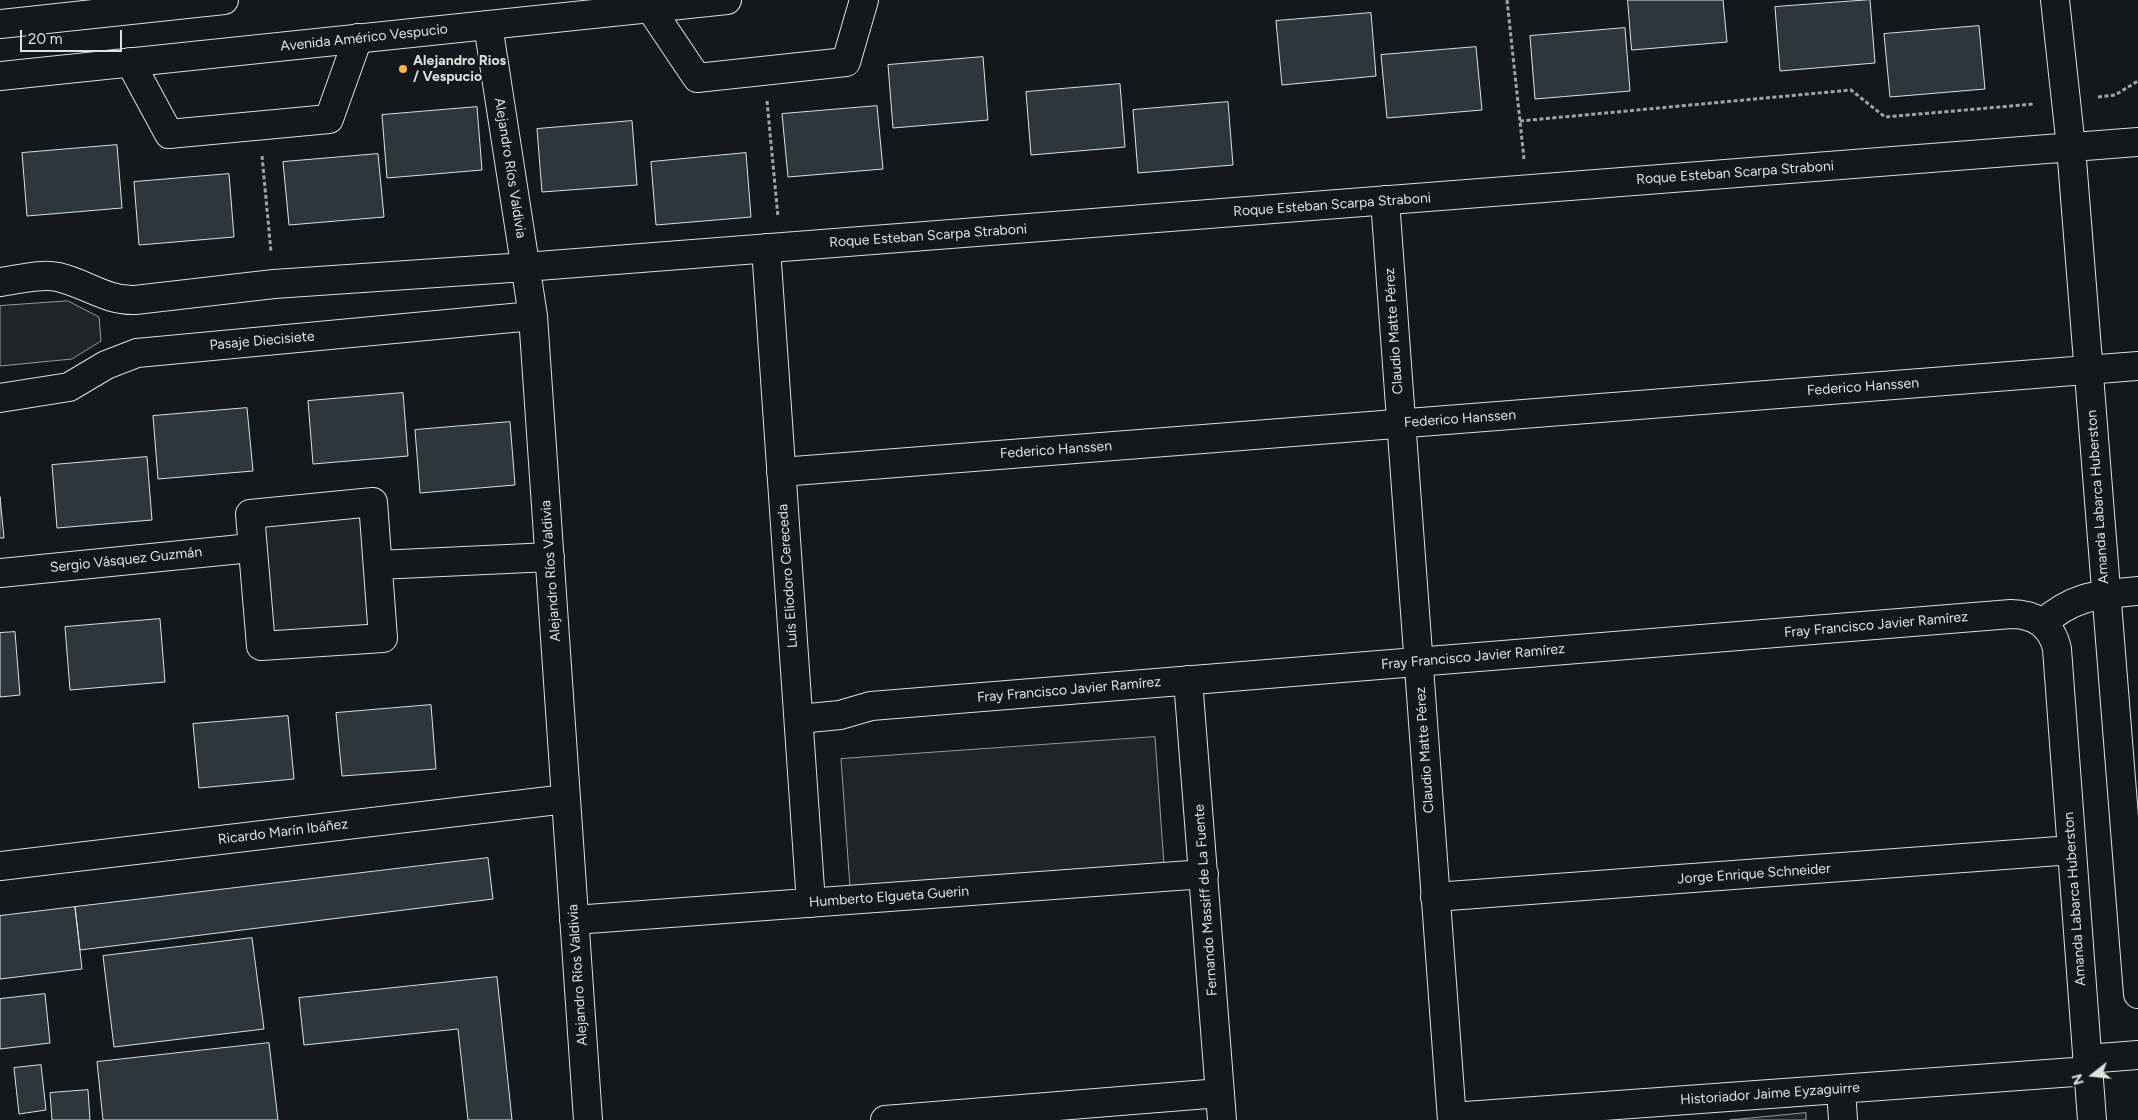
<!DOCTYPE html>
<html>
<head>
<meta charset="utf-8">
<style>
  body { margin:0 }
  #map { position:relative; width:2138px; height:1120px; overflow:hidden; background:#14181c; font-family:Figtree,sans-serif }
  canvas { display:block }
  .north { position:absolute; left:2068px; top:1050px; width:50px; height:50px; -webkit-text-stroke:4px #14181c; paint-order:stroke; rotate:254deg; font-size:14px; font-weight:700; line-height:20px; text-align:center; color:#d8e6dc }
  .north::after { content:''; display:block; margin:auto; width:18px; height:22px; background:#d8e6dc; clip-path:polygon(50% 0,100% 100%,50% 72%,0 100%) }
  .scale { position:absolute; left:20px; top:30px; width:102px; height:22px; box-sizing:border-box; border:2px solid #d8e6dc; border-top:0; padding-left:6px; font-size:15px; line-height:18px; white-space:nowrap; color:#d8e6dc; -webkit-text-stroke:4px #14181c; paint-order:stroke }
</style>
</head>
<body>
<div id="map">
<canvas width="2138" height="1120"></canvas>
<div class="north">N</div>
<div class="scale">20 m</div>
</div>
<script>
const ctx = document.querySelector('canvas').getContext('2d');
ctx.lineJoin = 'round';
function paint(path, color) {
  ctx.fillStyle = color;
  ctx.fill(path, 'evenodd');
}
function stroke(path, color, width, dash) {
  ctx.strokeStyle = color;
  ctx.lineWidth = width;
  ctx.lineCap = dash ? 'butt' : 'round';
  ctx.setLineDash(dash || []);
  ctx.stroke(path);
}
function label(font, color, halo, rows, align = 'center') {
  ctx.font = font + ' Figtree,sans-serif';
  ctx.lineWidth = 4;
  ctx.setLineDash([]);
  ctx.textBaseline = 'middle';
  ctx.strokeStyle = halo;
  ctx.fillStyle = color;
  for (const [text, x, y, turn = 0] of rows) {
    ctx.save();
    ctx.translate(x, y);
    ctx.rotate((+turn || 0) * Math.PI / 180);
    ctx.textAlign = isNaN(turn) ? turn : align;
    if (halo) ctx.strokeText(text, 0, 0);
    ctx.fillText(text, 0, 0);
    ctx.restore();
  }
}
const green = new Path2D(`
  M 68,301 L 99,317 L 101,341 L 72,359 L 0,366 L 0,306 Z
  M 369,508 L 380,633 L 265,643 L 254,517 Z
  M 1155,737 L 1164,865 L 850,888 L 841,759 Z
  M 1806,1113 L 1806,1120 L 1730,1120 Z`);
const building = new Path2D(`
  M 1628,0 L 1723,0 L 1727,42 L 1632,50 Z
  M 1870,0 L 1875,63 L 1780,71 L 1775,7 Z
  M 1371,13 L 1376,76 L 1282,85 L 1276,21 Z
  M 1979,26 L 1985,89 L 1890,97 L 1884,34 Z
  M 1625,28 L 1630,91 L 1535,99 L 1530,36 Z
  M 1476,47 L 1482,110 L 1387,118 L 1381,55 Z
  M 983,57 L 988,120 L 893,128 L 888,65 Z
  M 1120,84 L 1125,147 L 1031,155 L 1026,92 Z
  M 1228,102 L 1233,165 L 1138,173 L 1133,110 Z
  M 877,106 L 883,169 L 788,177 L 782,114 Z
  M 477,107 L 482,170 L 387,178 L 382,115 Z
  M 632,121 L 637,185 L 542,192 L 537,129 Z
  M 117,145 L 122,208 L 27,216 L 22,153 Z
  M 746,153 L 751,217 L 656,225 L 651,162 Z
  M 378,154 L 384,217 L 289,225 L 283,162 Z
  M 229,174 L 234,237 L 139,245 L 134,182 Z
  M 403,393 L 408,456 L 313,464 L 308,401 Z
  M 247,408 L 253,471 L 158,479 L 153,416 Z
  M 510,422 L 515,485 L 420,493 L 415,430 Z
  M 147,457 L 152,520 L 57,528 L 52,465 Z
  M 0,497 L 4,538 L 0,538 Z
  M 160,619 L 165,682 L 70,690 L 65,627 Z
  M 15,632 L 20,695 L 0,697 L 0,633 Z
  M 431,705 L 436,769 L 342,776 L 336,713 Z
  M 288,716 L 294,779 L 199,788 L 193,724 Z
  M 488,858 L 493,899 L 80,950 L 75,907 Z
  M 75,907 L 82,969 L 0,979 L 0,916 Z
  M 252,938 L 264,1029 L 114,1047 L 103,956 Z
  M 497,977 L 512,1120 L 468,1120 L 458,1029 L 304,1045 L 299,998 Z
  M 45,994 L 50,1043 L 0,1049 L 0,999 Z
  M 269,1043 L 278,1120 L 103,1120 L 97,1062 Z
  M 41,1065 L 46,1110 L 19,1114 L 14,1068 Z
  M 88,1090 L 90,1120 L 52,1120 L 50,1093 Z`);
const path = new Path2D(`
  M 1507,0 L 1524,159
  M 2098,97 L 2115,95 L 2138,81
  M 767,101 L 778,217
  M 1520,121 L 1851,90 L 1885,117 L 2034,104
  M 262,156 L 271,252`);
const minor = new Path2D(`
  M 2055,0 L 2071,147 L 2138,994
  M 650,8 L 697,78 L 846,62 L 864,0
  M 488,25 L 533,316 L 588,1120
  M 130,62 L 169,134 L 329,119 L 358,38
  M 1385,200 L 1452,1120
  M 766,248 L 811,903
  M 0,282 C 18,280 40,273 58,277 C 85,283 106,301 135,300 L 274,284 L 525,267 L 2138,142
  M 0,398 L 69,387 L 106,365 L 137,353 L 533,316
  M 781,472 L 2138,366
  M 373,502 L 383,638 L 261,646 L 250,514 Z
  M 378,565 L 550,557
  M 0,573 L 251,548
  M 2043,623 C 2074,595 2098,595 2138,591
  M 1188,680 L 1222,1120
  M 799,719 L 840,715 L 871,706 L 2011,614 C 2035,614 2052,625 2057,649 L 2092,1120
  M 0,866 L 566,799
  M 1435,897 L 2072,850
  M 574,920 L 1204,874
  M 2087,1059 L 2138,1055
  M 1841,1089 L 1843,1120
  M 1452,1117 L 2088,1071
  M 885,1120 L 1220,1093`);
const major = new Path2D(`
  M 0,76 L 727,0`);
const highway = new Path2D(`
  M 0,24 L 224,0`);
const markers = [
  [403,69,5,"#ffb74d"]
];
const streetNames = [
  ["Avenida Américo Vespucio",364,38,-6],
  ["Alejandro Ríos Valdivia",510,168,81],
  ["Roque Esteban Scarpa Straboni",1735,173,-4],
  ["Roque Esteban Scarpa Straboni",1332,205,-4],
  ["Roque Esteban Scarpa Straboni",928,236,-4],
  ["Claudio Matte Pérez",1394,331,-94],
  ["Pasaje Diecisiete",262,341,-5],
  ["Federico Hanssen",1863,387,-4],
  ["Federico Hanssen",1460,419,-4],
  ["Federico Hanssen",1056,450,-4],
  ["Amanda Labarca Huberston",2098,497,-94],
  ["Sergio Vásquez Guzmán",126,560,-6],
  ["Alejandro Ríos Valdivia",551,571,-94],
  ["Luís Eliodoro Cereceda",788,576,-94],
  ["Fray Francisco Javier Ramírez",1876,625,-5],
  ["Fray Francisco Javier Ramírez",1473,657,-5],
  ["Fray Francisco Javier Ramírez",1069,690,-5],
  ["Claudio Matte Pérez",1425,750,-94],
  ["Ricardo Marín Ibáñez",283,832,-7],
  ["Jorge Enrique Schneider",1754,874,-4],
  ["Humberto Elgueta Guerin",889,897,-4],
  ["Amanda Labarca Huberston",2075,899,-94],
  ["Fernando Massiff de La Fuente",1206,900,-94],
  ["Alejandro Ríos Valdivia",578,975,-94],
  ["Historiador Jaime Eyzaguirre",1770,1094,-4]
];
const poiNames = [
  ["Alejandro Rios",413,61],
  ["/ Vespucio",413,77]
];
paint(green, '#202428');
stroke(green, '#939e99', 1);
paint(building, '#2c363c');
stroke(building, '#d8e6dc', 1);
stroke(minor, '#d8e6dc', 30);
stroke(major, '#d8e6dc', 30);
stroke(highway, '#d8e6dc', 30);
stroke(path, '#9da8a2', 3, [4, 2.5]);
stroke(minor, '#14181c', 28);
stroke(major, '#14181c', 28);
stroke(highway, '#14181c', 28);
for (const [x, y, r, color] of markers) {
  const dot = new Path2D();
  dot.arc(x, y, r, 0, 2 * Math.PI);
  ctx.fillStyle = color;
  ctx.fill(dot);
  stroke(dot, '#14181c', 2);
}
label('14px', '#d8e6dc', '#14181c', streetNames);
label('bold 14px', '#d8e6dc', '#14181c', poiNames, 'left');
</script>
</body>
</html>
